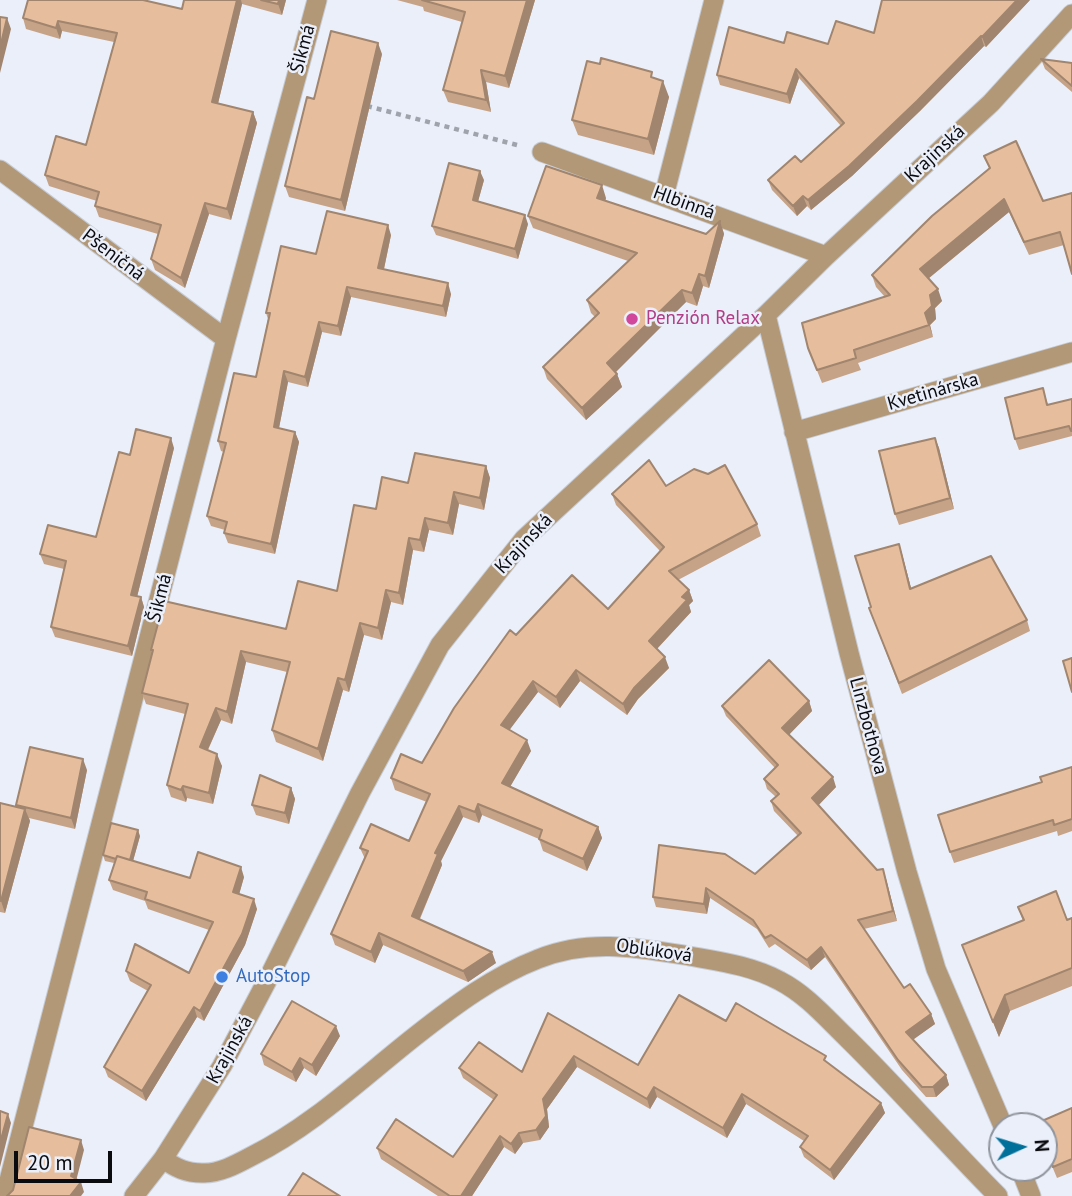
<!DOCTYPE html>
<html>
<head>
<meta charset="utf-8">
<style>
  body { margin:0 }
  #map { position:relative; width:1072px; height:1196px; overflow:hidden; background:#eaeffa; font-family:"PT Sans",sans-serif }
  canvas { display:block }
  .north { position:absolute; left:988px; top:1112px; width:70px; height:70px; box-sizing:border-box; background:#eaeffa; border:2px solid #90949c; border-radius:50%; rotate:86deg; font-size:19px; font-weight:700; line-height:28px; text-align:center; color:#0a0b0f }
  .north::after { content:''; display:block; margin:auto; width:24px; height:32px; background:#00709b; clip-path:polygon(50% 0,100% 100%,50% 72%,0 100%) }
  .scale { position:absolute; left:14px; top:1151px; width:98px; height:32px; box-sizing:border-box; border:4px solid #0a0b0f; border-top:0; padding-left:9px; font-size:21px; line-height:24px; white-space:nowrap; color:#0a0b0f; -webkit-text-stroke:5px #eaeffa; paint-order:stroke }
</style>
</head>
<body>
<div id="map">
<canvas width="1072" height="1196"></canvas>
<div class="north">N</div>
<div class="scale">20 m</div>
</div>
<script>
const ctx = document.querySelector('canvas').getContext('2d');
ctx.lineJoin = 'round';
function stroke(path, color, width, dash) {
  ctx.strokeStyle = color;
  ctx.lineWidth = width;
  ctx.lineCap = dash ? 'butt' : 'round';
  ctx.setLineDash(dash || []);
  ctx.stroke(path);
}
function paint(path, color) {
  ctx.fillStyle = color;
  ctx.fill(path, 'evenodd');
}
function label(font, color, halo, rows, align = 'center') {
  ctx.font = font + ' "PT Sans",sans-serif';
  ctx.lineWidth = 5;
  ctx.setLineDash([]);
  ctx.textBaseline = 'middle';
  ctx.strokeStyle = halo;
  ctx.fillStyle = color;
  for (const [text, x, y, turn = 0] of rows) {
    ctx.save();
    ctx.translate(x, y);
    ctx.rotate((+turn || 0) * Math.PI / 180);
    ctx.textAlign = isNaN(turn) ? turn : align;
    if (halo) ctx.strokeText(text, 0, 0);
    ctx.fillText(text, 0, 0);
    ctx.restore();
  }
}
const path = new Path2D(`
  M 367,106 L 517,145`);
const minor = new Path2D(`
  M 542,152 L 826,256
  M 0,170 L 226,339
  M 664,196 L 714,0
  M 766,315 L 849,653 L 907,872 L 936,969 L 1003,1126
  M 794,432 L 1072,352
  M 163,1159 C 176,1168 186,1173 202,1173 C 219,1174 237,1164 252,1156 C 314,1125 363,1077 418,1034 C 455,1005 494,976 538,959 C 587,939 634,947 684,955 C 716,961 751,965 780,981 C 807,995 827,1019 848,1039 C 900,1090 947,1145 998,1196
  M 1020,1168 L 1031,1196
  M 5,1196 L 226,339 L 317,0
  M 134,1196 L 163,1159 L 222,1066 L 270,975 L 360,793 L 440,645 L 524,539 L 766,315 L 826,256 L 991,103 L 1072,14`);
const wall = new Path2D(`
  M 184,0 L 286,0 L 282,15 L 242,4 L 218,103 L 253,112 L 257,123 L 231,220 L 209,214 L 185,288 L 155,270 L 151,259 L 158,234 L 99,217 L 95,206 L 97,201 L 49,186 L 45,175 L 86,145 L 114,42 L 62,31 L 60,39 L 26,29 L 23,18 L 182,9 Z
  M 397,0 L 535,0 L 509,88 L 486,82 L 491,112 L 448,102 L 443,90 L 462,22 L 424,11 L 423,7 Z
  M 1030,0 L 986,47 L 984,46 L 920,111 L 852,176 L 811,210 L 807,206 L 797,216 L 772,190 L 768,180 L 801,162 L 841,126 L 799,78 L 790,104 L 720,85 L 717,75 L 784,43 L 828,44 Z
  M 382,54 L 345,211 L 289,197 L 285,186 L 314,99 Z
  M 1041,59 L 1072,63 L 1072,92 L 1045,69 Z
  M 655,78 L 669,97 L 654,155 L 578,135 L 572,120 Z
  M 984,156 L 1043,201 L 1072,193 L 1064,245 L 1029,255 L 1009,212 L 928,279 L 942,301 L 935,308 L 936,319 L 930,325 L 933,337 L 858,363 L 861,370 L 822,383 L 808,348 L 885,297 L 876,287 L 872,275 L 989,168 Z
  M 484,180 L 478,201 L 528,224 L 518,259 L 436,235 L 432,226 Z
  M 606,198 L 605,201 L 706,234 L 720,221 L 724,234 L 709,288 L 703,286 L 697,306 L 686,302 L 615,372 L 617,374 L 622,387 L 586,420 L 547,379 L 543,367 L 595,317 L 591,313 L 587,300 L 628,261 L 533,228 L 528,216 Z
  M 391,235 L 384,269 L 451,294 L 446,317 L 351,297 L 341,336 L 322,332 L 308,387 L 288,382 L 279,428 L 295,432 L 299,442 L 275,554 L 228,543 L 224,533 L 225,530 L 211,526 L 207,516 L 224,452 L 221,451 L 218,441 L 256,377 L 268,319 L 266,313 L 316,254 Z
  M 1043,388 L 1048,405 L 1072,399 L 1072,436 L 1019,450 L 1015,439 Z
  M 935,438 L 939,448 L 954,509 L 899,525 L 895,514 Z
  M 174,448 L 137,597 L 141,597 L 144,607 L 132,656 L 55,637 L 51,627 L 64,569 L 44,564 L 40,554 L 96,537 L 130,455 Z
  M 486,466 L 490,478 L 484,510 L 459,504 L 453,535 L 429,530 L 424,552 L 413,550 L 403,605 L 391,602 L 382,640 L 364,635 L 349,692 L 343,690 L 323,761 L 276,742 L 272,730 L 287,672 L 246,662 L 232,724 L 221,720 L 208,750 L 222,766 L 213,804 L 187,798 L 186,802 L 171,797 L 167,785 L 185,714 L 146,704 L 142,693 L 152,653 L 151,650 L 286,629 L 337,591 L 376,509 L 408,483 Z
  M 666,486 L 757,524 L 761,536 L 678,580 L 689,590 L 693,601 L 689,605 L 691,612 L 657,649 L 669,668 L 638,699 L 627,715 L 580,681 L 560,708 L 538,692 L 509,730 L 531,751 L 510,786 L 598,827 L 602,838 L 587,871 L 543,851 L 539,839 L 482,815 L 479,823 L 463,817 L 441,861 L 442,865 L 420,919 L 496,963 L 468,982 L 383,945 L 375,963 L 335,945 L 331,934 L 365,859 L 360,848 L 409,841 L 427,802 L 395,790 L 391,778 L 422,763 L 516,635 L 608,609 L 660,551 L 616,505 L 612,494 Z
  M 899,544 L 902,554 L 911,588 L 1027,620 L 1030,631 L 902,694 L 869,608 L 871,607 Z
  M 809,701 L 812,711 L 789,734 L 836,787 L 818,805 L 877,870 L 886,879 L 897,921 L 864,929 L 904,988 L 931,1014 L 935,1024 L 913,1039 L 946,1075 L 949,1085 L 936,1097 L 926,1097 L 902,1070 L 825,957 L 811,970 L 775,944 L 769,948 L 757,929 L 710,898 L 707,914 L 656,907 L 653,897 L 755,874 L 798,836 L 774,811 L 771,801 L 776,797 L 767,789 L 764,779 L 775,768 L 726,716 L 722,706 Z
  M 1072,767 L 1072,831 L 1058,836 L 1057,831 L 954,863 L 950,852 L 1042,782 Z
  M 87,770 L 75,829 L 29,818 L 30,821 L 5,913 L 0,912 L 0,803 L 17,807 L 16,805 Z
  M 291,788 L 295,799 L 289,824 L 256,815 L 252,805 Z
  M 140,836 L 133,861 L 190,878 L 244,877 L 239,894 L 257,909 L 245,945 L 204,1021 L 197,1017 L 146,1101 L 108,1077 L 104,1067 L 148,991 L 130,981 L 126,971 L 189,973 L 209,930 L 148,909 L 145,901 L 113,890 L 109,880 L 114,863 L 105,861 L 103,855 Z
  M 1018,907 L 1067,920 L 1072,918 L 1072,986 L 1010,1011 L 999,1037 L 962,945 L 1023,921 Z
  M 548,1013 L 638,1065 L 726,1021 L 828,1063 L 881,1103 L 885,1113 L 834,1180 L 804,1157 L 800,1147 L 804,1141 L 746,1104 L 727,1138 L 657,1097 L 650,1109 L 577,1067 L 547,1109 L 549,1127 L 540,1140 L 523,1143 L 515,1154 L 504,1147 L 472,1196 L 438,1196 L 381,1159 L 377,1148 L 453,1157 L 494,1100 L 463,1078 L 459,1068 L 522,1072 Z
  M 340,1036 L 316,1076 L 304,1068 L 296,1082 L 264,1065 L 261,1054 Z
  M 1072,1108 L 1072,1172 L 1057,1178 L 1044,1147 Z`);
const shadedWall = new Path2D(`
  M 237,0 L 241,0 L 242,4 L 216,112 L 212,102 Z
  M 279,0 L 286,0 L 282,15 L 278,4 Z
  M 527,0 L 535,0 L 509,88 L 505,76 Z
  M 1017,0 L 1030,0 L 986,47 L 982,37 Z
  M 7,18 L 11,29 L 0,73 L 0,48 Z
  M 58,21 L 62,31 L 60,39 L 56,28 Z
  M 981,36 L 984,46 L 920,111 L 852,176 L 811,210 L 808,200 Z
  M 378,43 L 382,54 L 345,211 L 341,200 Z
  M 796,69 L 799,78 L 790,104 L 787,94 Z
  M 481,70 L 486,82 L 491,112 L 486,100 Z
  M 663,81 L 669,97 L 654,155 L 648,139 Z
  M 253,112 L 257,123 L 231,220 L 227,209 Z
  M 480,171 L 484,180 L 476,209 L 473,200 Z
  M 602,185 L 606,198 L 602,211 L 597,198 Z
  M 803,196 L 807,206 L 797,216 L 793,206 Z
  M 1004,199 L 1009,212 L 924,282 L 920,269 Z
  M 205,203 L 209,214 L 185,288 L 181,278 Z
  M 525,215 L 528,224 L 518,259 L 515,249 Z
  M 720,221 L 724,234 L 709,288 L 705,276 Z
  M 388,225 L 391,235 L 382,278 L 378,268 Z
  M 699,274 L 703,286 L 697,306 L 692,293 Z
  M 448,283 L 451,294 L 446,317 L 443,306 Z
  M 347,287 L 351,297 L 341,336 L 338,326 Z
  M 938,289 L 942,301 L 935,308 L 936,319 L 930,325 L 933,337 L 925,313 L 930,295 Z
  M 682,290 L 686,302 L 612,376 L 607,363 Z
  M 319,322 L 322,332 L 308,387 L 305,377 Z
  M 284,371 L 288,382 L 277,438 L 274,427 Z
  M 617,374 L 622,387 L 586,420 L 582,408 Z
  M 295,432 L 299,442 L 275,554 L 271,544 Z
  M 171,438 L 174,448 L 135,605 L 131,595 Z
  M 935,438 L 939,448 L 954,509 L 950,498 Z
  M 486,466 L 490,478 L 484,510 L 480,498 Z
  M 454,492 L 459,504 L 453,535 L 448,523 Z
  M 425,518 L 429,530 L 424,552 L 420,540 Z
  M 409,538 L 413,550 L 403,605 L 399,593 Z
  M 899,544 L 902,554 L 914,599 L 910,589 Z
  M 386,590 L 391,602 L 382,640 L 378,628 Z
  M 689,590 L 693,601 L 689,605 L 691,612 L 653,653 L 649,641 L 682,597 Z
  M 141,597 L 144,607 L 132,656 L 128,646 Z
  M 360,623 L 364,635 L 349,692 L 345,680 Z
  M 241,651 L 246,662 L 232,724 L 227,712 Z
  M 665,657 L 669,668 L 638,699 L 627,715 L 623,704 L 634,688 Z
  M 576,670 L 580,681 L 560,708 L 556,697 Z
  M 338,678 L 343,690 L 323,761 L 318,749 Z
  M 533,681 L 538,692 L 505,736 L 501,725 Z
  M 809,701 L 812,711 L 786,738 L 782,728 Z
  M 216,708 L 221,720 L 204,758 L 200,747 Z
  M 527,740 L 531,751 L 506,794 L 502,783 Z
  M 217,754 L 222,766 L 213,804 L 209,793 Z
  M 83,759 L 87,770 L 75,829 L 71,818 Z
  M 833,777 L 836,787 L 816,808 L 812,798 Z
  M 183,786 L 187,798 L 186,802 L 181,790 Z
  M 291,788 L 295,799 L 289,824 L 285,813 Z
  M 478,804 L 482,815 L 479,823 L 475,812 Z
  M 459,806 L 463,817 L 441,861 L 442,865 L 416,927 L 412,916 L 435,853 Z
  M 25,809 L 30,821 L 5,913 L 1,901 Z
  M 598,827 L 602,838 L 587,871 L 583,859 Z
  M 138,830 L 140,836 L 131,868 L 129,863 Z
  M 241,867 L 244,877 L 237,902 L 233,892 Z
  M 883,869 L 886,879 L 897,921 L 893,911 Z
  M 706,888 L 710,898 L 707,914 L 704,904 Z
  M 254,899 L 257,909 L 245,945 L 204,1021 L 200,1011 Z
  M 379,933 L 383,945 L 375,963 L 371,952 Z
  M 821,947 L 825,957 L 811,970 L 807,960 Z
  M 492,952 L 496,963 L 468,982 L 463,971 Z
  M 1005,995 L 1010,1011 L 999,1037 L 993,1022 Z
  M 194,1007 L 197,1017 L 146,1101 L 142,1091 Z
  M 931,1014 L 935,1024 L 910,1042 L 906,1032 Z
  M 336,1026 L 340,1036 L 316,1076 L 312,1065 Z
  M 574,1056 L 577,1067 L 547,1109 L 549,1127 L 540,1140 L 536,1130 L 543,1099 Z
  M 300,1058 L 304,1068 L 296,1082 L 292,1072 Z
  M 946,1075 L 949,1085 L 936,1097 L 933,1087 Z
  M 654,1087 L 657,1097 L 650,1109 L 647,1099 Z
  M 742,1094 L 746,1104 L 727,1138 L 723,1128 Z
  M 881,1103 L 885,1113 L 834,1180 L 830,1170 Z
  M 8,1114 L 11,1123 L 0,1167 L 0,1143 Z
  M 519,1133 L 523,1143 L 515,1154 L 511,1144 Z
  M 500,1136 L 504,1147 L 472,1196 L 461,1196 Z
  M 81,1140 L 84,1150 L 75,1185 L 71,1176 Z
  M 81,1182 L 84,1192 L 81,1196 L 70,1196 Z`);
const building = new Path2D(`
  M 28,0 L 143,0 L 182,9 L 184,0 L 237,0 L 212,102 L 253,112 L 227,209 L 205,203 L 181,278 L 151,259 L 161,225 L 95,206 L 99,192 L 45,175 L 56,136 L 86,145 L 117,33 L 58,21 L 56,28 L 23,18 Z
  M 261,0 L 279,0 L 278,4 Z
  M 422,0 L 527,0 L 505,76 L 481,70 L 486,100 L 443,90 L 465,12 Z
  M 882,0 L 1017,0 L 982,37 L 981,36 L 917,101 L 849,166 L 808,200 L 803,196 L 793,206 L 768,180 L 795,156 L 801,162 L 844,123 L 796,69 L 787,94 L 717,75 L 729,27 L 784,43 L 787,32 L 828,44 L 836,21 L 874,33 Z
  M 0,17 L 7,18 L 0,48 Z
  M 331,31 L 378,43 L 341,200 L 285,186 L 307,97 L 314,99 Z
  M 601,58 L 652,72 L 651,77 L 663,81 L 648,139 L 572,120 L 587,61 L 600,64 Z
  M 1041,59 L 1072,63 L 1072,86 Z
  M 1016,141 L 1043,201 L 1072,193 L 1072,274 L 1060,232 L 1024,242 L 1004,199 L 920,269 L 938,289 L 930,295 L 932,306 L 925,313 L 929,325 L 854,350 L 856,358 L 817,370 L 808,348 L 802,323 L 890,295 L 872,275 L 932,216 L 990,168 L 984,156 Z
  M 449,163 L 480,171 L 473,200 L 525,215 L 515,249 L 432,226 Z
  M 546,166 L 602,185 L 597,198 L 706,234 L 720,221 L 705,276 L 699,274 L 692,293 L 682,290 L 607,363 L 617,374 L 582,408 L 543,367 L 599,313 L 587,300 L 637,253 L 528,216 Z
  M 327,211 L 388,225 L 378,268 L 448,283 L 443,306 L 347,287 L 338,326 L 319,322 L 305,377 L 284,371 L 274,427 L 295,432 L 271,544 L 224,533 L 227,522 L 207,516 L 226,443 L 218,441 L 234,373 L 256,377 L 270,313 L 266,313 L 281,246 L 316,254 Z
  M 1043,388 L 1047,405 L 1072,399 L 1072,431 L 1071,431 L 1069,426 L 1015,439 L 1005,398 Z
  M 136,429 L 171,438 L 131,595 L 141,597 L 128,646 L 51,627 L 66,561 L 40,554 L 48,525 L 96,537 L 119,452 L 130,455 Z
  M 935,438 L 950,498 L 895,514 L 879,451 Z
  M 415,453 L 486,466 L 480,498 L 454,492 L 448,523 L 425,518 L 420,540 L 409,538 L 399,593 L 386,590 L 378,628 L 360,623 L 345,680 L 338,678 L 318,749 L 272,730 L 290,662 L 241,651 L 227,712 L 216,708 L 200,747 L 217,754 L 209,793 L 183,786 L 181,790 L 167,785 L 188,704 L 142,693 L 153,650 L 151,650 L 164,601 L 286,629 L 298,581 L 337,591 L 354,505 L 376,509 L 382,477 L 408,483 Z
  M 649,460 L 666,486 L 694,469 L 708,474 L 725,465 L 757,524 L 669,571 L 689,590 L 682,597 L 687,600 L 649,641 L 665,657 L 634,688 L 623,704 L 576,670 L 556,697 L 533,681 L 501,725 L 527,740 L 502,783 L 598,827 L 583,859 L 539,839 L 542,830 L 478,804 L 475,812 L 459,806 L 435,853 L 438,854 L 412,916 L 492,952 L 463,971 L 379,933 L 371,952 L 331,934 L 368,851 L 360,848 L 371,824 L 409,841 L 430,794 L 391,778 L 401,754 L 422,763 L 454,708 L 510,630 L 516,635 L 572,575 L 608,609 L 664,547 L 612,494 Z
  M 899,544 L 910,589 L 991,556 L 1027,620 L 899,683 L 869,608 L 871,607 L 855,556 Z
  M 1072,658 L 1072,692 L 1063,661 Z
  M 769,660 L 809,701 L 782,728 L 833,777 L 812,798 L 877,870 L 883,869 L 893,911 L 858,920 L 904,988 L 910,984 L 931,1014 L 906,1032 L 946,1075 L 933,1087 L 922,1087 L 898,1060 L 821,947 L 807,960 L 771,935 L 765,938 L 753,920 L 706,888 L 704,904 L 653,897 L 659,845 L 725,854 L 755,874 L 801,833 L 771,801 L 779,794 L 764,779 L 778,765 L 722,706 Z
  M 30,747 L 83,759 L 71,818 L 16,805 Z
  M 1072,767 L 1072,819 L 1054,825 L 1053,820 L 950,852 L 938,815 L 1042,782 L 1040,777 Z
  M 260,775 L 291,788 L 285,813 L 252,805 Z
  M 0,803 L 25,809 L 1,901 L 0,900 Z
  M 111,823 L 138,830 L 130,860 L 117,856 L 116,859 L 103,855 Z
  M 198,852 L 241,867 L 233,892 L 254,899 L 242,934 L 200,1011 L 194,1007 L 142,1091 L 104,1067 L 151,985 L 126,971 L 135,944 L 189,973 L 213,922 L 145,899 L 147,892 L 109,880 L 117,856 L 190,878 Z
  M 1056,891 L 1067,920 L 1072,918 L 1072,968 L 1005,995 L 993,1022 L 962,945 L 1024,920 L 1018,907 Z
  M 679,995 L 726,1021 L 736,1003 L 826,1056 L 824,1060 L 881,1103 L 830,1170 L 800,1147 L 808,1136 L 742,1094 L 723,1128 L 654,1087 L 647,1099 L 574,1056 L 543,1099 L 546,1116 L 536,1130 L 519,1133 L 511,1144 L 500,1136 L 461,1196 L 450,1196 L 377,1148 L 396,1119 L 453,1157 L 497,1095 L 459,1068 L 479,1042 L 522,1072 L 548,1013 L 638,1065 Z
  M 292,1001 L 336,1026 L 312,1065 L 300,1058 L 292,1072 L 261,1054 Z
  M 1072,1108 L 1072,1159 L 1053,1167 L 1044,1146 L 1044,1126 L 1036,1126 L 1035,1124 Z
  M 0,1111 L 8,1114 L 0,1143 Z
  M 29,1127 L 81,1140 L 71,1176 L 81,1182 L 70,1196 L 7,1196 L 13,1190 Z
  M 303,1173 L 340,1196 L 288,1196 Z`);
const markers = [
  [632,319,7,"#d1479c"],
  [222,977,7,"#3f7fe0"]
];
const streetNames = [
  ["Šikmá",303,49,-75],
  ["Krajinská",935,154,-43],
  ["Hlbinná",684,203,20],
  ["Pšeničná",113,255,37],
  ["Kvetinárska",933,392,-16],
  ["Krajinská",524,544,-47],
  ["Šikmá",160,598,-76],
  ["Linzbothova",868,726,75],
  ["Oblúková",654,951,8],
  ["Krajinská",230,1050,-61]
];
const hotelNames = [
  ["Penzión Relax",646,319]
];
const shopNames = [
  ["AutoStop",236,977]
];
stroke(minor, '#c6cbd4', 21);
stroke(path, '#9fa3ac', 4.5, [5, 5]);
stroke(minor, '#b29876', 19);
paint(wall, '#c6a387');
paint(shadedWall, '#a1856e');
paint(building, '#e6be9d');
stroke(building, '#a1856e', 2);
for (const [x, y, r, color] of markers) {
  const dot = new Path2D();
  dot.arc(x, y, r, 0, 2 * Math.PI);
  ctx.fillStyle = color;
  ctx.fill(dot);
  stroke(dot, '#eaeffa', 2.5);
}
label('19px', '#0a0b0f', '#eaeffa', streetNames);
label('19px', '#b23c85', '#eaeffa', hotelNames, 'left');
label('19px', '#366cbe', '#eaeffa', shopNames, 'left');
</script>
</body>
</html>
